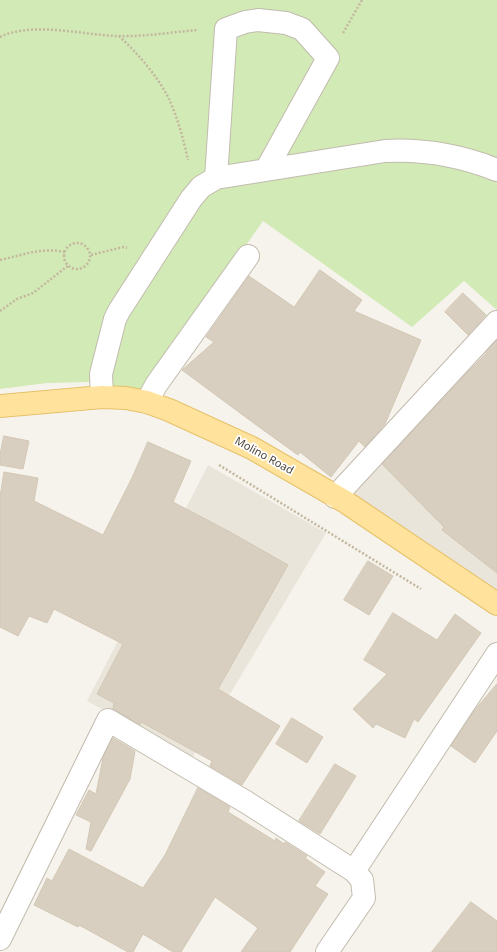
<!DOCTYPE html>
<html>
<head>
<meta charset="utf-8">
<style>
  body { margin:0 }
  canvas { display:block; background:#f6f3ec }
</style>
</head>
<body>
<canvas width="497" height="952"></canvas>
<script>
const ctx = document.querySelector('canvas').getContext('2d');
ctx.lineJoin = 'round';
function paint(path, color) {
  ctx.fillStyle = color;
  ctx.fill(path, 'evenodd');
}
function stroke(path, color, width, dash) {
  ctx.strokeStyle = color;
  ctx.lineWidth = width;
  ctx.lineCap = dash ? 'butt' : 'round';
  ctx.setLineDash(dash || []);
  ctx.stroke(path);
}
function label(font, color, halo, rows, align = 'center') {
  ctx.font = font + ' "Noto Sans",sans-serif';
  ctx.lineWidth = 3.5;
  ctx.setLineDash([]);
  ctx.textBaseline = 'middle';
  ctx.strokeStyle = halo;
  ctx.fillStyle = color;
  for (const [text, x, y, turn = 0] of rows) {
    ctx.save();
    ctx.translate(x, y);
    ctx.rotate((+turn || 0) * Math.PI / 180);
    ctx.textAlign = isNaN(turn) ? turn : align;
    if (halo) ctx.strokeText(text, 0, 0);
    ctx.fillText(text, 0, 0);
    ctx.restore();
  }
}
const residential = new Path2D(`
  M 497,334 L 497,604 L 344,501 Z
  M 208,465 L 326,533 L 192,758 L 87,701 Z`);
const green = new Path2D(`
  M 0,0 L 497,0 L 497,310 L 464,281 L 412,327 L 263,221 L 144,391 L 91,382 L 47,383 L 0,389 Z`);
const building = new Path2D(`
  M 320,270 L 362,300 L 354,311 L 421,340 L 385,424 L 365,447 L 359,441 L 331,477 L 300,452 L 298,455 L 255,424 L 182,370 L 214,342 L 206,337 L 249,276 L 294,307 Z
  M 463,293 L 486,315 L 468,335 L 445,312 Z
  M 497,340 L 497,573 L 442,530 L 444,527 L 382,464 L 466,374 L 487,353 L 486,352 Z
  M 4,436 L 29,441 L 23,469 L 0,465 L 0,455 Z
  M 148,442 L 191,461 L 173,502 L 230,532 L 288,565 L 218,689 L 280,726 L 242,785 L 210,766 L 212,761 L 141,722 L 140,725 L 113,709 L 114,703 L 97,694 L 123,644 L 54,609 L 47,623 L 29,616 L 18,636 L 0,627 L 0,497 L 4,472 L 38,478 L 34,501 L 103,535 L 132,478 Z
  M 368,561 L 393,576 L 369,615 L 344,600 Z
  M 393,613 L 437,640 L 455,614 L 481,633 L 418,722 L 414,719 L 405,738 L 376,724 L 373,728 L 353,709 L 387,674 L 364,660 Z
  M 497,684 L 497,731 L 475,763 L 451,746 L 474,711 Z
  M 292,718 L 323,737 L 307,763 L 276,744 Z
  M 113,738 L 135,751 L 130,779 L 91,851 L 86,849 L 91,822 L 76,815 L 89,790 L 96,794 L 103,758 Z
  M 335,764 L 356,776 L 320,834 L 299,821 Z
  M 198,788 L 230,807 L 228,812 L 275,841 L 276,838 L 284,844 L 285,842 L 307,856 L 305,858 L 325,872 L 315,886 L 328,894 L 290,952 L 241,952 L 258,928 L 215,897 L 181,952 L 173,952 L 143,934 L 133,952 L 128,952 L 79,925 L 78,927 L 34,905 L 47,878 L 52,881 L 69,849 L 143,888 L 165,855 Z
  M 471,902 L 497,921 L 497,952 L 432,952 Z`);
const path = new Path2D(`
  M 343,33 L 362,0
  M 119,36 C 138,54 157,75 169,99 C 177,116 184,141 188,160
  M 0,37 C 34,21 81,35 118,36 C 144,37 172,32 198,30
  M64 256a13 13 0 1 1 26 0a13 13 0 1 1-26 0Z
  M 91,255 L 123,247 L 127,248
  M 0,260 C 23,255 41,247 65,252
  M 0,311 L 17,299 L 33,293 L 69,265
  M 219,465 L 421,589`);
const minor = new Path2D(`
  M 216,178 L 226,29 L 245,22 L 258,20 L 286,23 L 302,29 L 328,58 L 266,170
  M 102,397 L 101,374 L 115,319 L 119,311 L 191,199 L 201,187 L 216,178 L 385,151 C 422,149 462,156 497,170
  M 147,402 L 156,385 L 248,256
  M 335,497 L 497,322
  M 354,871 L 497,654
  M 0,939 L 108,720 L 246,802 L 354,871 L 362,880 L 364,898 L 327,952`);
const major = new Path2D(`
  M 0,406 L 102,397 L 126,398 L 147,402 L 169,410 L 252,448 L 344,501 L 497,604`);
const streetNames = [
  ["Molino Road",264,456,29]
];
paint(residential, '#eae5da');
paint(green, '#d2eab5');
paint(building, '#d8cfc1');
stroke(building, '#d3c7b4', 1);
stroke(minor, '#c2bbae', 24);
stroke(major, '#e6c16a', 24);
stroke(path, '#c4b79f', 2.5, [2, 2]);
stroke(minor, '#fff', 22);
stroke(major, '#ffe39c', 22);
label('11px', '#4b4439', '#fff', streetNames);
</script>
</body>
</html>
